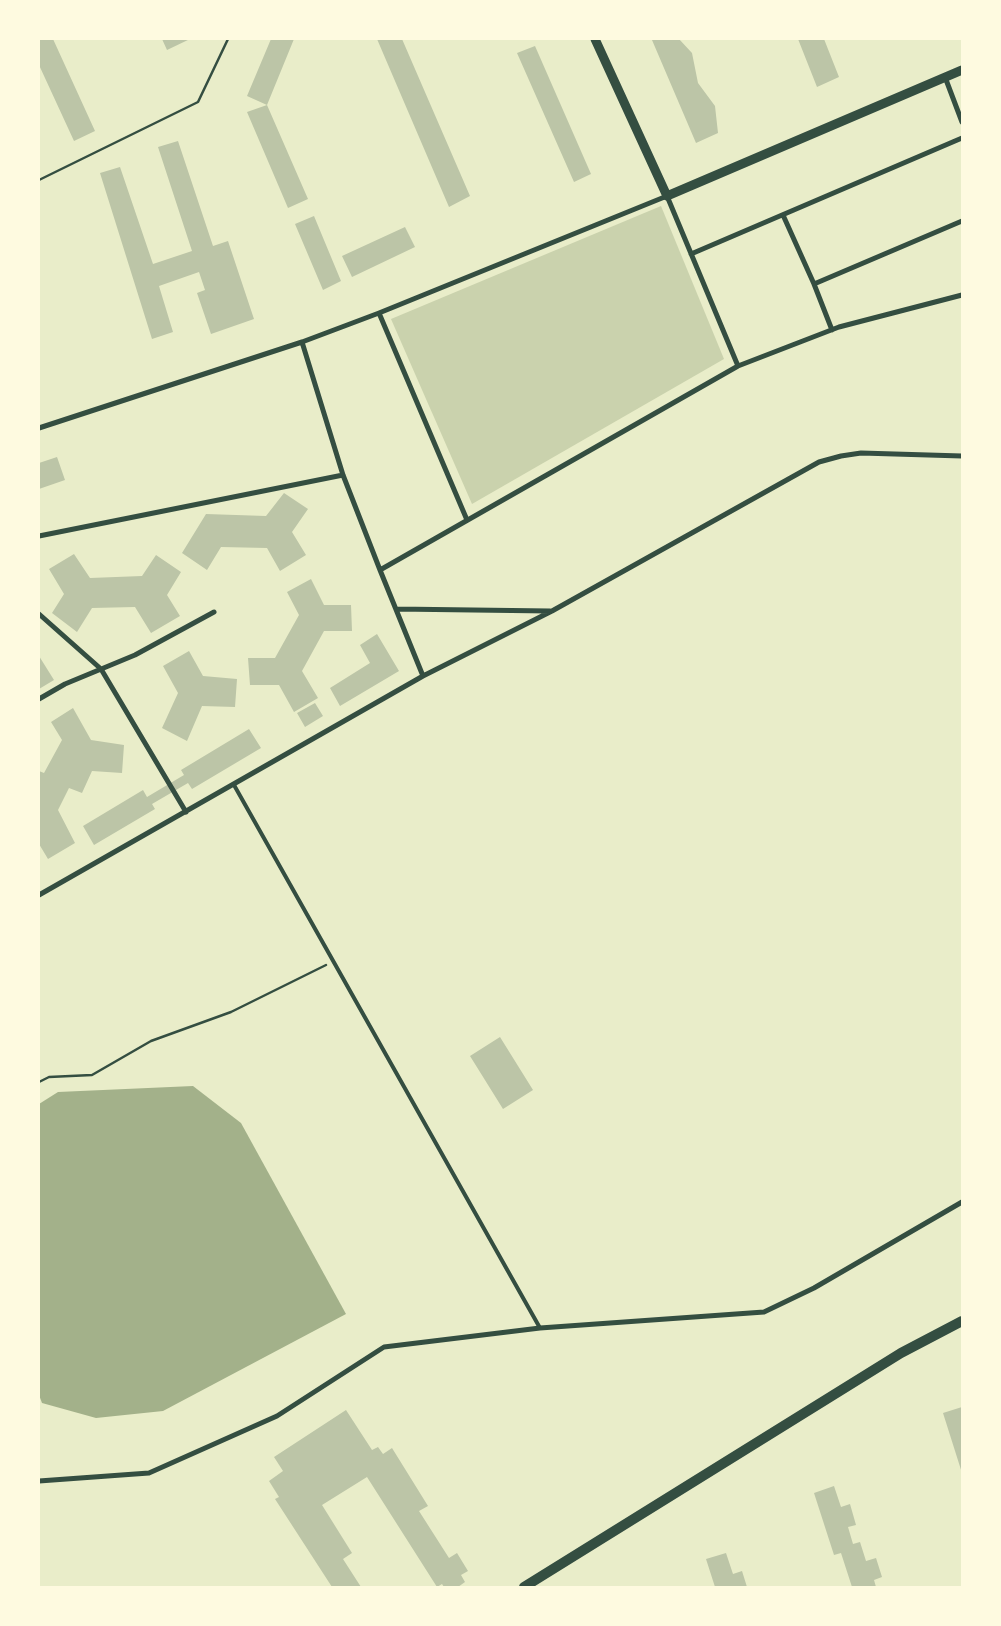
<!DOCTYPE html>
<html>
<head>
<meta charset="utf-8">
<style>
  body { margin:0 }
  #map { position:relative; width:1001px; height:1626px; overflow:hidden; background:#e9edc9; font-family:"Sofia Sans Condensed",sans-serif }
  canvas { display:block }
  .frame { position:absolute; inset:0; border:40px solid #fefae0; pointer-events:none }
</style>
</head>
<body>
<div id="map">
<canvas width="1001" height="1626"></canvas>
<div class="frame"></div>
</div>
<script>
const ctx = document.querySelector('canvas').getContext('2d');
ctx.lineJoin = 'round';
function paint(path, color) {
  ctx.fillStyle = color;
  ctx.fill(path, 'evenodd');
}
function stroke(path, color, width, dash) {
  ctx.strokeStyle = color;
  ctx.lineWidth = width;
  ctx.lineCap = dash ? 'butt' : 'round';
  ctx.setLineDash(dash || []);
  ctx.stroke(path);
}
const green = new Path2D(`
  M 661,206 L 724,359 L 472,504 L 391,319 Z`);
const water = new Path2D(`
  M 193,1086 L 241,1123 L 346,1314 L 163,1411 L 96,1418 L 42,1403 L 39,1395 L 39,1104 L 58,1092 Z`);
const building = new Path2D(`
  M 39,39 L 53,39 L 95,131 L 74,141 L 39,65 Z
  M 162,39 L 190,39 L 167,50 Z
  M 271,39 L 294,39 L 267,105 L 247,96 Z
  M 377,39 L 402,39 L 470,196 L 449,207 Z
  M 654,39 L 679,39 L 692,53 L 698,83 L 715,106 L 718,133 L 696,143 L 652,40 Z
  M 798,39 L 824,39 L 839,77 L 817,87 Z
  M 535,46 L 591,174 L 574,182 L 517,53 Z
  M 267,105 L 308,199 L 288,208 L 247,112 Z
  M 178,141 L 213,246 L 228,241 L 254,319 L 211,334 L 197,293 L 205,290 L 199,272 L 159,286 L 173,332 L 152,339 L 100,173 L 120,167 L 153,264 L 192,251 L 158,147 Z
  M 314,216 L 341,281 L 323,290 L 295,224 Z
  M 405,227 L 415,247 L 352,277 L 342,256 Z
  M 57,457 L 65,480 L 39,489 L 39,463 Z
  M 284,493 L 308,509 L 292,532 L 306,555 L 280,571 L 267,548 L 221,547 L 207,570 L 182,553 L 206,514 L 266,516 Z
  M 74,554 L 90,578 L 142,576 L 156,555 L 181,572 L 167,595 L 180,616 L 151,633 L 135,607 L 92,608 L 77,632 L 52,613 L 64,594 L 49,569 Z
  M 311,579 L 324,605 L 351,605 L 352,631 L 324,631 L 302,671 L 318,698 L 294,712 L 279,685 L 250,685 L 248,658 L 275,658 L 299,615 L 287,592 Z
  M 377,634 L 399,671 L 340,706 L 330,688 L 370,663 L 360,645 Z
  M 189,651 L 203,676 L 237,679 L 235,707 L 202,706 L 187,741 L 162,728 L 178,693 L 163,666 Z
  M 39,656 L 54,680 L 39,689 Z
  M 315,703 L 323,716 L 305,727 L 297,713 Z
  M 73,708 L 91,740 L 124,745 L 122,773 L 92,771 L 82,793 L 69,788 L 58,810 L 75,843 L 48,859 L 39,844 L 39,771 L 44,773 L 62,740 L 51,722 Z
  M 249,729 L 261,748 L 192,789 L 188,783 L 152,804 L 155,809 L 94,845 L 83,826 L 143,790 L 147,797 L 184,775 L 181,770 Z
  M 500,1037 L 533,1090 L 503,1109 L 470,1056 Z
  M 962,1407 L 962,1473 L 943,1413 Z
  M 346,1410 L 372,1450 L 378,1447 L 383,1454 L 392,1448 L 428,1506 L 419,1511 L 449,1558 L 457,1553 L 468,1571 L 461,1575 L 465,1582 L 458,1587 L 444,1587 L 442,1584 L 437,1587 L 367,1477 L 322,1505 L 352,1553 L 343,1559 L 361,1587 L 332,1587 L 275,1499 L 279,1497 L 269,1481 L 283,1471 L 274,1457 Z
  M 834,1486 L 841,1507 L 850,1504 L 856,1525 L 848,1527 L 853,1544 L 860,1542 L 866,1561 L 876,1558 L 882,1577 L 874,1580 L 876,1587 L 852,1587 L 841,1553 L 834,1555 L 814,1493 Z
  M 726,1553 L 733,1574 L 742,1571 L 747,1587 L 715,1587 L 706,1559 Z`);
const path = new Path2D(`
  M 39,180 L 198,102 L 228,39
  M 39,1082 L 49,1077 L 92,1075 L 151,1041 L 231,1012 L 326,965`);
const service = new Path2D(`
  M 234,785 L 540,1328`);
const minor = new Path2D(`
  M 945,77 L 962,122
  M 783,215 L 814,284 L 832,330
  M 691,254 L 962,138
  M 814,284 L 962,221
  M 379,313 L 467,520
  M 302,342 L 343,475 L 380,570 L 423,676
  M 39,428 L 302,342 L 379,313 L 667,196 L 738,366
  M 39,536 L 343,475
  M 380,570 L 738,366 L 839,327 L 962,295
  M 396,609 L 550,611
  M 39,614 L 101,669 L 186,812
  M 39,699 L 65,684 L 135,655 L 214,612
  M 39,895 L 423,676 L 552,611 L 819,462 L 841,456 L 861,453 L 962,456
  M 39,1481 L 149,1473 L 277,1416 L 384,1347 L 540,1328 L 764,1312 L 814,1288 L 962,1202`);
const tertiary = new Path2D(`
  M 595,39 L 667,196 L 962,70`);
const secondary = new Path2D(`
  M 524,1587 L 901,1353 L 962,1321`);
paint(green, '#cad2ad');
paint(water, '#a3b18a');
paint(building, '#bcc5a7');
stroke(path, '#344e41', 2.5);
stroke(service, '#344e41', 4);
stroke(minor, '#344e41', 5);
stroke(tertiary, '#344e41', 9);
stroke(secondary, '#344e41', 10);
</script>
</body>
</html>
